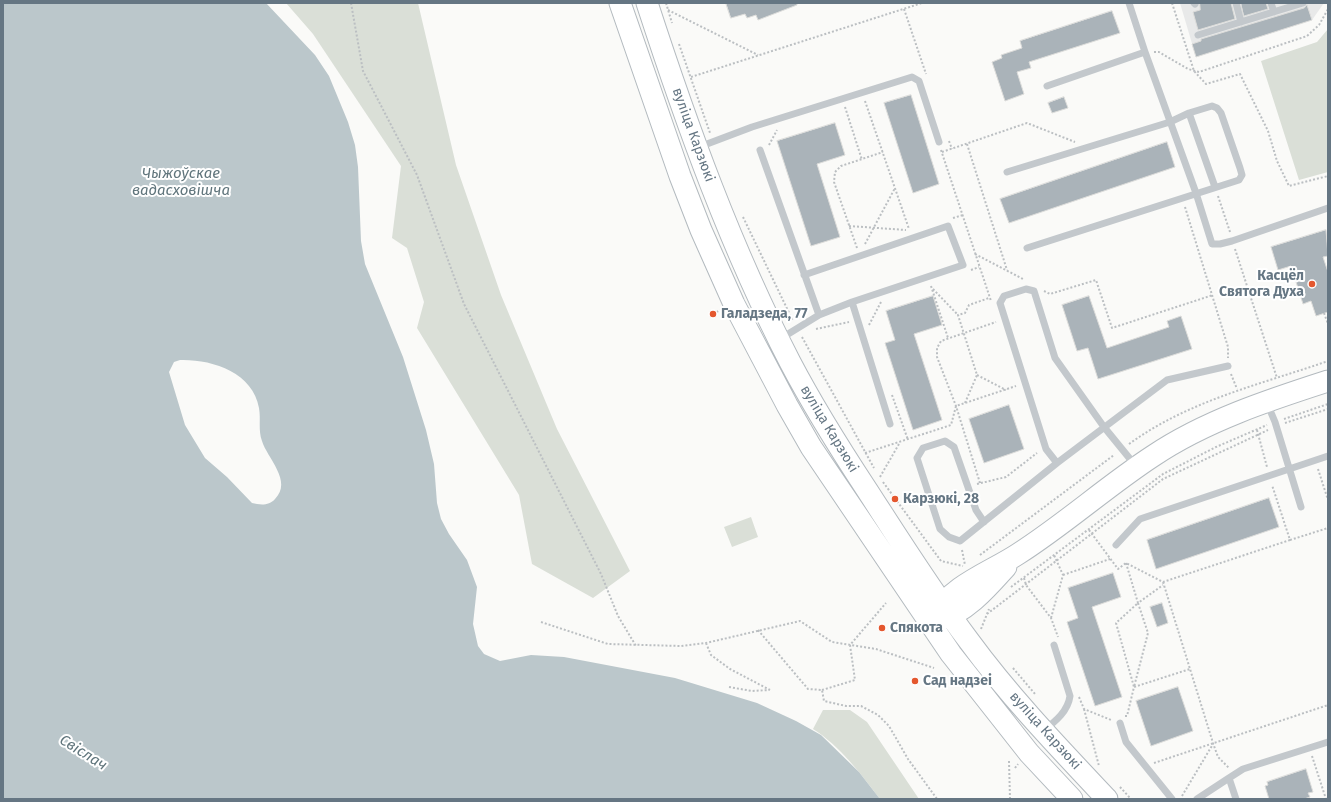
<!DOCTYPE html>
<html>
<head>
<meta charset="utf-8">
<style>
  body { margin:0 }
  #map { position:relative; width:1331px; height:802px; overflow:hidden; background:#fafaf8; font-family:"Fira Sans",sans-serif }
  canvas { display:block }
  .frame { position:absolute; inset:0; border:4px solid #657683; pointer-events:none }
</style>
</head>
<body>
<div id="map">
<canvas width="1331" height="802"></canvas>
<div class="frame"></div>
</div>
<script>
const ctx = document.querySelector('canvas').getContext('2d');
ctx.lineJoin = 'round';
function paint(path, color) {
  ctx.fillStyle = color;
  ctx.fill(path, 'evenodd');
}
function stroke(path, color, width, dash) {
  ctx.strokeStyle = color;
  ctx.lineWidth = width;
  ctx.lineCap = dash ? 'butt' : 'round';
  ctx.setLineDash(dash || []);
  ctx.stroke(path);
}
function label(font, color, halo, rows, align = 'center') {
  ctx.font = font + ' "Fira Sans",sans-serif';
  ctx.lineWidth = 4;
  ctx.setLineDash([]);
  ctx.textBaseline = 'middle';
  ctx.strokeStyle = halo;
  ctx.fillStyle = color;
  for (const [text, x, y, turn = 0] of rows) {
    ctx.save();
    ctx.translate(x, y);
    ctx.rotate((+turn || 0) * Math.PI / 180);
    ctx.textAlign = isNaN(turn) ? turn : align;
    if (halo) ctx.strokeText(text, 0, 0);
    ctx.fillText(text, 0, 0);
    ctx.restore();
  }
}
const built = new Path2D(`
  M 1180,3 L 1324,3 L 1312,20 L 1196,57 Z`);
const green = new Path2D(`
  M 286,3 L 418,3 L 456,165 L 501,295 L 557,429 L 630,571 L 593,598 L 532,564 L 519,495 L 417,328 L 424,302 L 407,248 L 392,238 L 401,166 L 313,34 Z
  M 1328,29 L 1328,172 L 1299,180 L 1261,61 L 1317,42 Z
  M 751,517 L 758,537 L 732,547 L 724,527 Z
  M 823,710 L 850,710 L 867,722 L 919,799 L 880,799 C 861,774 840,746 813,729 Z`);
const water = new Path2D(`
  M 3,3 L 266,3 L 315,55 L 329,76 L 348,122 L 355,145 L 358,167 L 361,241 L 365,264 L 403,357 L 426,430 L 434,464 L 437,503 L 441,519 L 449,534 L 467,560 L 477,587 L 473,624 L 478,646 L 484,654 L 500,661 L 531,655 L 564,657 L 675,678 L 757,703 L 796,721 L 821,735 L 859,772 L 880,799 L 3,799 ZM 180,360 C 211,359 253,372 259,408 C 261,419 258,430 262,441 C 267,458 293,481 275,499 C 269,506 260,505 252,503 L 227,477 L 205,458 L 185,425 L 169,372 L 174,362 Z`);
const building = new Path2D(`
  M 726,3 L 797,3 L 797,5 L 758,20 L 756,15 L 747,18 L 745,14 L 731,18 Z
  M 1200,3 L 1231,3 L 1235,19 L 1198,30 L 1193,12 L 1200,10 Z
  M 1241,3 L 1266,3 L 1268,9 L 1244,16 Z
  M 1307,5 L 1312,20 L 1196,57 L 1192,44 L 1201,41 L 1201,39 L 1304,8 Z
  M 1112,11 L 1120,33 L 1029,62 L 1031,68 L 1017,72 L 1024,94 L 1005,101 L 992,62 L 1002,58 L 1001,55 L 1022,48 L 1020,41 Z
  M 911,95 L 939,184 L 913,193 L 884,103 Z
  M 1064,97 L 1068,108 L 1052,113 L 1048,103 Z
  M 835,123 L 845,155 L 817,164 L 840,237 L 811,246 L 777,141 Z
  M 1167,142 L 1175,167 L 1009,223 L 1000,199 Z
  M 1326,230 L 1328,256 L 1323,257 L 1328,272 L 1328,312 L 1316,316 L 1311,301 L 1303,304 L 1291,266 L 1278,270 L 1271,247 Z
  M 933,296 L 942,325 L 914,334 L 942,420 L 913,430 L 885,343 L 895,340 L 886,311 Z
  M 1089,296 L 1107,348 L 1169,327 L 1167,321 L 1181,316 L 1192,349 L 1098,379 L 1088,348 L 1077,351 L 1062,305 Z
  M 1009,405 L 1024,449 L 984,463 L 969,419 Z
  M 1269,498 L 1279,527 L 1156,569 L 1147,540 Z
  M 1113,573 L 1121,597 L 1092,607 L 1122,697 L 1095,706 L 1067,622 L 1078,618 L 1068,588 Z
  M 1162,603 L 1168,623 L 1157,627 L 1150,607 Z
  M 1178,687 L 1193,731 L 1151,746 L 1136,701 Z
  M 1306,769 L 1313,792 L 1308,793 L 1310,797 L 1304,799 L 1269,799 L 1265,786 L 1268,785 L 1267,782 Z`);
const path = new Path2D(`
  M 351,3 L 363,71 L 417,175 L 464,304 L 601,574 L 618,616 L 636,646
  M 666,3 L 672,23
  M 1172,3 L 1194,71 L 1206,84 L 1240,74 L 1268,131 L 1277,161 L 1289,186 L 1328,176
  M 904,9 L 926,74
  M 668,10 L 758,55
  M 679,44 L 710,133
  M 1154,52 L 1159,52 L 1188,69 L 1199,72 L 1307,36 L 1319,25 L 1328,9
  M 691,77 L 922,3
  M 865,101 L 909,229
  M 845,107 L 862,160
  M 949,141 L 952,149
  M 967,144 L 1007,270
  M 769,145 L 777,130
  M 941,150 L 991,301
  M 942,152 L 1027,123 L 1075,142
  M 1218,196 L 1230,232
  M 1185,207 L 1228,347 L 1228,358
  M 743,217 L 793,321
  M 953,218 L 963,215
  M 849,226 L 906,230
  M 865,244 L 895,188
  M 857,248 L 834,182 L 835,172 L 841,166 L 883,152
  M 1235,249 L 1277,378
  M 975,254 L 1023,279
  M 971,270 L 979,267
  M 931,286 L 948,338
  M 933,289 L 958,315
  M 1044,291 L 1050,294 L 1096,280 L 1112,328 L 1213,295
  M 1324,313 L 1328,324
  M 713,314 L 720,310
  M 869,325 L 881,302
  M 816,329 L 849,322
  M 802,337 L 874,468
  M 1231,374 L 1237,389
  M 977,375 L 1006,390
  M 892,395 L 908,440
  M 965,403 L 977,375 L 958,315 L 965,313 L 969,305 L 989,298
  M 1284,419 L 1328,404
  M 1285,423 L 1328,409
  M 1257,430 L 1267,467
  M 1129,444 C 1190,400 1259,385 1328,361
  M 865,453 L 951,425 L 956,406 L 1016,386
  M 1318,469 L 1328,500
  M 880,477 L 899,444
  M 883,482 L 941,561 L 963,566
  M 980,483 L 956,406 L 937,357 L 937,348 L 941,341 L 996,322
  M 977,484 L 1006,477 L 1037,453
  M 1089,530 L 1118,569 L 1126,563 L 1163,582 L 1290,540 L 1272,485
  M 1290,540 L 1328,528
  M 962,550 L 965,565
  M 980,555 L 1114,455
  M 1126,563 L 1138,603 L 1163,585
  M 1063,575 L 1110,559
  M 1024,578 L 1026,585 L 1051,618 L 1058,637
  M 1163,582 L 1213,743 L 1218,757 L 1229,768
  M 1011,587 L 1163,474 L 1216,447 L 1267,425
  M 1138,603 L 1148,633 L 1134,687 L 1116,623 Z
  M 987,614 L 1163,479 L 1268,430
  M 1051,618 L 1063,575 L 1054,555
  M 541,622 L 608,644 L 681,646 L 706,643 L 800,621 L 832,642 L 876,649 L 934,668
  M 981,629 L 989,609
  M 758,630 L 808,689 L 822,690 L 824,701 L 846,706 L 861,706 L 878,715 L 889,726 L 908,759 L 937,799
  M 706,643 L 711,655 L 730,669 L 770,690
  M 1013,668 L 1035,694
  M 729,687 L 752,691 L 769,690
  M 822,690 L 855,680 L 850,645 L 886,603
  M 1079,697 L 1084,709 L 1111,720
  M 1084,709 L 1099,766
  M 1125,716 L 1127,716 L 1134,687 L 1190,669
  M 1312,756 L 1326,799
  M 1009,761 L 1010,799
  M 1154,763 L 1328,705
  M 1015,768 L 1018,764
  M 1120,787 L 1131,799
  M 1182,796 L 1213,744`);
const lane = new Path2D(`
  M 1194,3 L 1195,4
  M 1236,3 L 1241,22
  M 1271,3 L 1274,12
  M 1198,35 L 1303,3
  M 1145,52 L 1196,193 L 1212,244 L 1220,244 L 1232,241 L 1328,208
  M 1047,86 L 1145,52 L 1129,3
  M 1189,113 L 1215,187
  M 699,147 L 752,127 L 912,77 L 919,81 L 939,142
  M 760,150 L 819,315 L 780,339
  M 1007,172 L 1170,122 L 1189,113 L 1212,106 L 1217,108 L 1221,113 L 1240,168 L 1242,175 L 1239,180 L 1027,248
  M 804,275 L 948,226 L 963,265 L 852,302
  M 819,315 L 852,302 L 890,424
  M 1267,403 L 1275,422 L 1301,507
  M 1057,463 L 1046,449 L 1000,303 L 1004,296 L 1026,289 L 1034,291 L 1055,358 L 1104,427 L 1135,465
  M 984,522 L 976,510 L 954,447 L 945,441 L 923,448 L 917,458 L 940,529 L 949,537 L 960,541 L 1057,463 L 1167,380 L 1228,366
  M 1116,545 L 1140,519 L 1328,456
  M 1120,723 L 1126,742 L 1172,799
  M 1044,730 C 1056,721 1068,711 1070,696 L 1054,645
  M 1229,778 L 1243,769 L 1328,742
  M 1197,799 L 1229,778 L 1236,799`);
const secondary = new Path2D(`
  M 620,3 L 680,176 L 701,230 L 734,304 L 787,405 L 811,447 L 951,654 L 1029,753 L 1072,799
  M 647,3 C 687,126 731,248 790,362 C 813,406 840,449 867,490 C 900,541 932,592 969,641 C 1010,697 1059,748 1107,799
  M 934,616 C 953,584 989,573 1018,554 C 1065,524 1107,486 1153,456 C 1205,421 1269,400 1328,381
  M 939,620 C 966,613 988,587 1006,567`);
const markers = [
  [1312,284,4,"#e4572e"],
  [713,314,4,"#e4572e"],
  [895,499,4,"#e4572e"],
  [882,628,4,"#e4572e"],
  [915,681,4,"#e4572e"]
];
const streetNames = [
  ["вуліца Карзюкі",693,135,70],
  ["вуліца Карзюкі",829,429,59],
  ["вуліца Карзюкі",1045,731,48]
];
const poiNames = [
  ["Касцёл",1304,276,"right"],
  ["Святога Духа",1304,292,"right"],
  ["Галадзеда, 77",721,314],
  ["Карзюкі, 28",903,499],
  ["Спякота",890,628],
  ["Сад надзеі",923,681]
];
const waterNames = [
  ["Чыжоўскае",181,174],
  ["вадасховішча",181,191],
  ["Свіслач",83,753,32]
];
paint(built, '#e8e9e9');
paint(green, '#dadfd7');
paint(water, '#bbc7cb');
paint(building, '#aab3b9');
stroke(building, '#dcdcda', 1);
stroke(secondary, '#b3babf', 23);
stroke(path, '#bbbfc2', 2, [2, 2]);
stroke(lane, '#c3c8cc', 7);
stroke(secondary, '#fff', 21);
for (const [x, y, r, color] of markers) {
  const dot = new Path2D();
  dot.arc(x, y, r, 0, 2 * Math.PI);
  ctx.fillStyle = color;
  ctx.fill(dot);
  stroke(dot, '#fff', 1.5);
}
label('14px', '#657683', '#fff', streetNames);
label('bold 14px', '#657683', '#fff', poiNames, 'left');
label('italic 15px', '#60757c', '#fff', waterNames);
</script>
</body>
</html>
